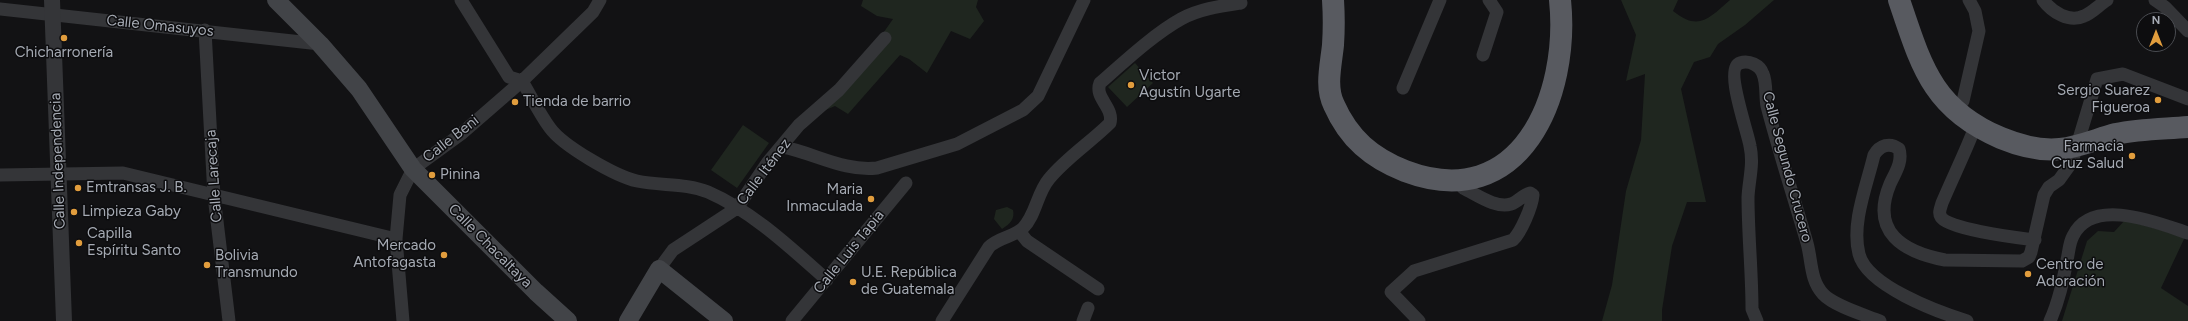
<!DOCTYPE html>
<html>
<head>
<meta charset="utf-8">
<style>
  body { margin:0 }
  #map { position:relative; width:2188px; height:321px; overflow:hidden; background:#121214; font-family:Figtree,sans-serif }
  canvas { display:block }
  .north { position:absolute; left:2136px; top:12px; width:40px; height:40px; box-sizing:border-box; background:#0d0d0f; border:1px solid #4a4c51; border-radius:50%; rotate:0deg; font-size:11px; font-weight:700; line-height:16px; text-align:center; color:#a5aab3 }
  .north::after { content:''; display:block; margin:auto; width:14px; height:18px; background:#e19d3d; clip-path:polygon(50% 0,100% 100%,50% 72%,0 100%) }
</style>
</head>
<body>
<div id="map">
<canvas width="2188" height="321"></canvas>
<div class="north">N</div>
</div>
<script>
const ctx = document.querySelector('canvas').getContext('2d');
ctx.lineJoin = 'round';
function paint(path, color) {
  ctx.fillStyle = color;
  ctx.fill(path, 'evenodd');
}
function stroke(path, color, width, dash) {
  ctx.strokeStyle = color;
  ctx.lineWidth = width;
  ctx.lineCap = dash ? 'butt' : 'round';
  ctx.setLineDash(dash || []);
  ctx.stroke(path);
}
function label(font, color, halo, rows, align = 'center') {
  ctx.font = font + ' Figtree,sans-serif';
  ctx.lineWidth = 3;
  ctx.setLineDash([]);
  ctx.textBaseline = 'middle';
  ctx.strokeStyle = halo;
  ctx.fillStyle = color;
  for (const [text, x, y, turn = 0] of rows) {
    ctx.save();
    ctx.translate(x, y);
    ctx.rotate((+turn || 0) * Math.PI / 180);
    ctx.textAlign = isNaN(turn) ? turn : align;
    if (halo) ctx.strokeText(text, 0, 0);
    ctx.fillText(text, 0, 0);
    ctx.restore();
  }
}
const green = new Path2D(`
  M 863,0 L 978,0 L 976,7 L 984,21 L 970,39 L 951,31 L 927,73 L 909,59 L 900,55 L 848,114 L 835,106 L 807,118 L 858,69 L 893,19 L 877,16 L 861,6 Z
  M 1621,0 L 1678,0 L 1673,11 C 1699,32 1709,18 1730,0 L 1774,0 L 1745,25 L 1718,44 L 1710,57 L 1694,62 L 1681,89 L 1706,202 L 1687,202 L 1672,246 L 1662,310 L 1662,321 L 1602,321 L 1612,285 L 1626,191 L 1641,140 L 1645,74 L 1626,81 L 1636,35 Z
  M 1135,63 L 1153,83 L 1127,107 L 1108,87 Z
  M 743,125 L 769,143 L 737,188 L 711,170 Z
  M 1007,207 L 1013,210 C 1015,219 1010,224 1002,229 L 994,219 L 996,210 Z
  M 2125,220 L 2185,237 L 2161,288 L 2188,306 L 2188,321 L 2062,321 L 2087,241 L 2098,231 L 2114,232 Z`);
const minor = new Path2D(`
  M 461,0 L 509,77 L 522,81 C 531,96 539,113 550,128 C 563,146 615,176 637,181 C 661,186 686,183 708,192 C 752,211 792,249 827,280
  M 2043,0 C 2052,12 2069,23 2084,16 C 2092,13 2099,5 2107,0
  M 2155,0 L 2165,7 L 2188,31
  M 0,9 L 320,44
  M 205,30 L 214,196 L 229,321
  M 1483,55 L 1497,12 L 1489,0
  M 1403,88 L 1440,0
  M 1954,110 L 1963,101 L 1979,31 L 1975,11 L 1969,0
  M 1975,127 C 1965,153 1953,177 1942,203 C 1941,207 1938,213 1941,217 C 1946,229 2020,238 2035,240
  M 783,147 C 814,153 845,172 877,168 L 957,144 L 1023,110 L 1038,96 L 1084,0
  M 0,175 L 123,173 L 396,239
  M 1019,231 L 1027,241 L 1098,289
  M 659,269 L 673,250 L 737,208 L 768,162 L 799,125 L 839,90 L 885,38
  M 403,321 L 396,239 L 400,195 L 413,169 L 461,134 L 522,81 L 593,12 L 600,0
  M 792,321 L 906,183
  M 942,321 L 989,247 C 999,237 1014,237 1023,228 C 1036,215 1037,193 1049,179 C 1066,158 1091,142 1110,123 C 1114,107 1094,98 1100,83 C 1124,62 1154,34 1181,19 C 1199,9 1221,6 1241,3
  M 1083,321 L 1088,308
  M 1419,321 L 1391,292 L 1414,271 L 1513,240 C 1521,232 1532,207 1533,195 L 1530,193 C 1522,195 1518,202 1511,204 C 1496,209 1476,194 1463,188 L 1461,181
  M 1757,321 L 1752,309 C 1752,272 1748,234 1748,197 C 1749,179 1754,164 1750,146 C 1748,132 1724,68 1740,63 C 1749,60 1760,65 1763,74 C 1767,83 1765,96 1767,106 C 1779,152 1794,198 1807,243 C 1812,261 1810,280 1823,294 C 1834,306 1865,315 1880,321
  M 1967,321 C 1938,312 1867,286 1859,254 C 1851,223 1867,185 1874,155 C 1880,145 1890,142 1899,149 C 1903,162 1895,173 1890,184 C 1870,232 1903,252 1945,260 L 2022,261 L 2029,257 L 2031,252 L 2044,195 L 2049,187 L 2059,180 L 2072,162 L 2097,79 L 2123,74 L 2188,99
  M 2050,321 C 2059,301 2063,281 2067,260 C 2069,252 2069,243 2073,236 C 2092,196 2158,223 2188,233`);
const tertiary = new Path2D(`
  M 52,0 L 64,321`);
const secondary = new Path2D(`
  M 276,0 L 320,44 L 359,89 L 413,169 L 536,292 L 568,321
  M 628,321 L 659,269 L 724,321`);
const trunk = new Path2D(`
  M 1333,0 C 1334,15 1334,30 1333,45 C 1331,65 1325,87 1334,105 C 1349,139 1372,158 1405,171 C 1521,215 1570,95 1560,0
  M 1899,0 C 1921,65 1932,109 2001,138 C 2018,145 2041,151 2060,149 C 2079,147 2097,139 2116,134 C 2139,129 2164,129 2188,127`);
const markers = [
  [64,38,4,"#e19d3d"],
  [1131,85,4,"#e19d3d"],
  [2158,100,4,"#e19d3d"],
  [515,102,4,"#e19d3d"],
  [2132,156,4,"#e19d3d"],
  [432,175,4,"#e19d3d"],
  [78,188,4,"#e19d3d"],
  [871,199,4,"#e19d3d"],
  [74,212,4,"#e19d3d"],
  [79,243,4,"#e19d3d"],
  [444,255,4,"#e19d3d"],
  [207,265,4,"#e19d3d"],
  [2028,274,4,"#e19d3d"],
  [853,282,4,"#e19d3d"]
];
const streetNames = [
  ["Calle Omasuyos",160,26,6],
  ["Calle Beni",451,139,-38],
  ["Calle Independencia",58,161,-92],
  ["Calle Segundo Crucero",1787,167,75],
  ["Calle Iténez",764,172,-53],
  ["Calle Larecaja",214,176,-94],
  ["Calle Chacaltaya",490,246,45],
  ["Calle Luis Tapia",849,252,-51]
];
const poiNames = [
  ["Chicharronería",64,53,"center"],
  ["Victor",1139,76],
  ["Agustín Ugarte",1139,93],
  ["Sergio Suarez",2150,91,"right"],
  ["Figueroa",2150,108,"right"],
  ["Tienda de barrio",523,102],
  ["Farmacia",2124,147,"right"],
  ["Cruz Salud",2124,164,"right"],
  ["Pinina",440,175],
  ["Emtransas J. B.",86,188],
  ["Maria",863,190,"right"],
  ["Inmaculada",863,207,"right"],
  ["Limpieza Gaby",82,212],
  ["Capilla",87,234],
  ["Espíritu Santo",87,251],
  ["Mercado",436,246,"right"],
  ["Antofagasta",436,263,"right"],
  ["Bolivia",215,256],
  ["Transmundo",215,273],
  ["Centro de",2036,265],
  ["Adoración",2036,282],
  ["U.E. República",861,273],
  ["de Guatemala",861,290]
];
paint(green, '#1f261f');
stroke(minor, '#343538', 13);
stroke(tertiary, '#343538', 16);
stroke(secondary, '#424448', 18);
stroke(trunk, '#585a60', 22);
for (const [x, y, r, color] of markers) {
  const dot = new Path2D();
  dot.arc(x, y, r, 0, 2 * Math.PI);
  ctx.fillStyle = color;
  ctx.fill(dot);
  stroke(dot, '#0d0d0f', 1.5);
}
label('15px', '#a5aab3', '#0d0d0f', streetNames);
label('15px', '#a5aab3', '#0d0d0f', poiNames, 'left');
</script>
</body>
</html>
